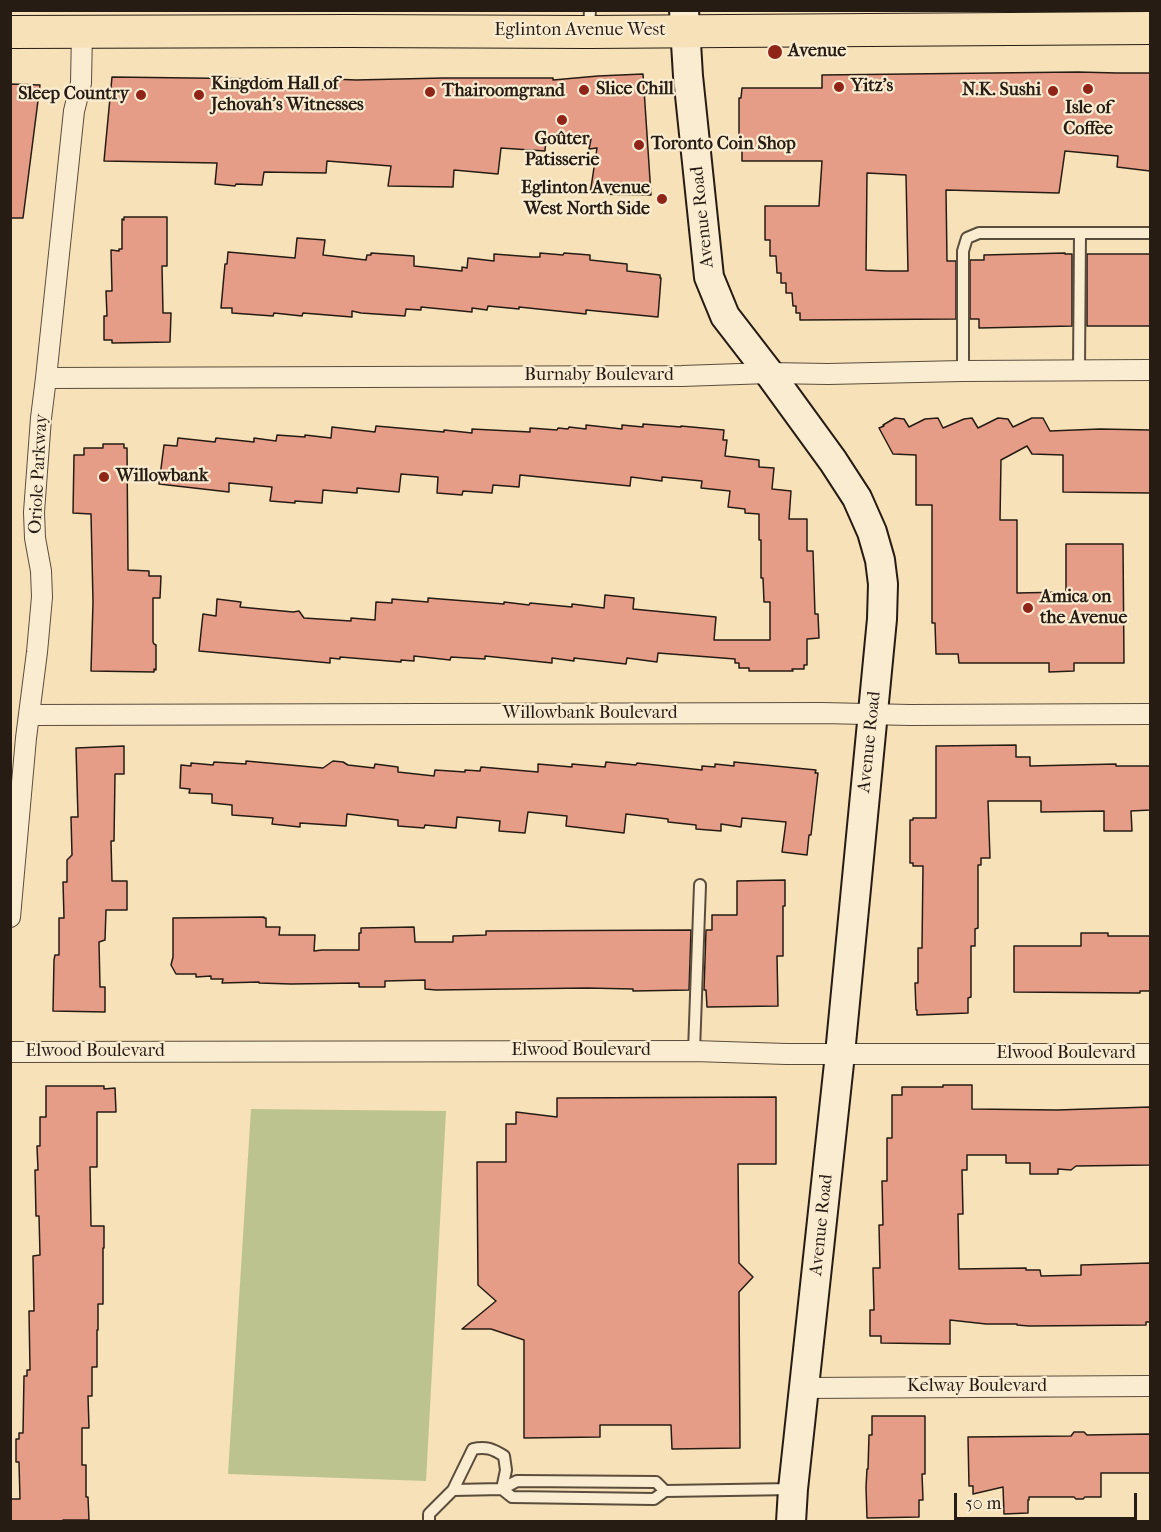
<!DOCTYPE html>
<html>
<head>
<meta charset="utf-8">
<style>
  body { margin:0 }
  #map { position:relative; width:1161px; height:1532px; overflow:hidden; background:#f7e1b8; font-family:"IM FELL French Canon",serif }
  canvas { display:block }
  .frame { position:absolute; inset:0; border:12px solid #271c13; pointer-events:none }
  .scale { position:absolute; left:954px; top:1493px; width:183px; height:27px; box-sizing:border-box; border:3px solid #271c13; border-top:0; padding-left:8px; font-size:18px; line-height:21px; white-space:nowrap; color:#271c13; -webkit-text-stroke:4px #faecd1; paint-order:stroke }
</style>
</head>
<body>
<div id="map">
<canvas width="1161" height="1532"></canvas>
<div class="frame"></div>
<div class="scale">50 m</div>
</div>
<script>
const ctx = document.querySelector('canvas').getContext('2d');
ctx.lineJoin = 'round';
function paint(path, color) {
  ctx.fillStyle = color;
  ctx.fill(path, 'evenodd');
}
function stroke(path, color, width, dash) {
  ctx.strokeStyle = color;
  ctx.lineWidth = width;
  ctx.lineCap = dash ? 'butt' : 'round';
  ctx.setLineDash(dash || []);
  ctx.stroke(path);
}
function label(font, color, halo, rows, align = 'center') {
  ctx.font = font + ' "IM FELL French Canon",serif';
  ctx.lineWidth = 4.5;
  ctx.setLineDash([]);
  ctx.textBaseline = 'middle';
  ctx.strokeStyle = halo;
  ctx.fillStyle = color;
  for (const [text, x, y, turn = 0] of rows) {
    ctx.save();
    ctx.translate(x, y);
    ctx.rotate((+turn || 0) * Math.PI / 180);
    ctx.textAlign = isNaN(turn) ? turn : align;
    if (halo) ctx.strokeText(text, 0, 0);
    ctx.fillText(text, 0, 0);
    ctx.restore();
  }
}
const green = new Path2D(`
  M 251,1109 L 446,1111 L 426,1481 L 228,1474 Z`);
const building = new Path2D(`
  M 1078,72 L 1117,73 L 1150,73 L 1150,171 L 1117,167 L 1118,156 L 1065,151 L 1059,193 L 946,190 L 947,261 L 956,261 L 956,319 L 800,320 L 800,313 L 796,313 L 796,306 L 793,306 L 792,293 L 786,293 L 786,283 L 781,283 L 781,273 L 777,273 L 776,256 L 770,256 L 770,240 L 765,240 L 765,206 L 819,206 L 822,161 L 742,161 L 742,148 L 739,148 L 739,98 L 741,98 L 742,88 L 822,88 L 822,75 ZM 867,173 L 906,175 L 908,271 L 886,271 L 866,270 Z
  M 643,74 L 651,195 L 590,194 L 597,148 L 589,149 L 591,139 L 546,137 L 545,151 L 501,148 L 498,174 L 454,170 L 453,187 L 388,186 L 391,166 L 327,161 L 326,173 L 264,172 L 262,185 L 236,184 L 235,186 L 215,184 L 217,163 L 104,161 L 112,77 L 270,79 L 269,90 L 331,89 L 332,79 L 356,80 L 443,78 L 553,78 L 553,80 L 598,76 Z
  M 10,84 L 40,85 L 23,218 L 10,218 Z
  M 124,217 L 167,217 L 167,266 L 162,266 L 163,313 L 171,313 L 170,342 L 112,343 L 112,340 L 104,340 L 104,316 L 107,316 L 106,291 L 112,291 L 111,250 L 119,251 L 119,249 L 122,249 L 122,219 L 124,220 Z
  M 297,238 L 325,240 L 323,255 L 366,260 L 367,255 L 371,255 L 371,253 L 414,256 L 414,266 L 462,271 L 462,267 L 467,268 L 468,258 L 494,261 L 494,254 L 533,257 L 540,257 L 540,253 L 563,255 L 564,253 L 590,255 L 590,260 L 627,264 L 627,271 L 660,275 L 660,278 L 661,278 L 658,317 L 586,310 L 586,314 L 519,307 L 519,309 L 488,306 L 487,310 L 472,308 L 472,312 L 421,307 L 421,310 L 406,309 L 405,316 L 361,313 L 352,311 L 352,317 L 303,313 L 302,316 L 274,313 L 273,316 L 232,313 L 232,308 L 221,308 L 225,264 L 227,264 L 228,252 L 295,258 Z
  M 1065,253 L 1065,254 L 1072,254 L 1072,326 L 979,328 L 979,319 L 970,319 L 970,260 L 984,260 L 984,255 Z
  M 1087,254 L 1150,254 L 1150,326 L 1087,326 Z
  M 895,418 L 904,419 L 909,427 L 925,419 L 938,418 L 943,428 L 964,419 L 972,418 L 978,428 L 998,418 L 1008,419 L 1013,427 L 1032,418 L 1043,418 L 1050,431 L 1100,429 L 1150,430 L 1150,493 L 1063,492 L 1063,455 L 1032,454 L 1027,446 L 1001,460 L 1000,520 L 1017,520 L 1017,593 L 1066,592 L 1066,544 L 1123,544 L 1124,663 L 1074,663 L 1074,671 L 1049,672 L 1049,663 L 959,663 L 958,654 L 936,654 L 935,623 L 932,623 L 932,505 L 916,505 L 916,455 L 893,454 L 879,428 L 884,426 L 883,425 Z
  M 643,424 L 681,427 L 681,426 L 724,430 L 723,440 L 727,440 L 725,456 L 759,460 L 759,467 L 774,468 L 772,489 L 791,491 L 789,519 L 807,519 L 807,551 L 813,551 L 815,614 L 818,614 L 819,638 L 807,639 L 807,665 L 804,665 L 804,669 L 792,669 L 793,671 L 749,671 L 749,668 L 739,668 L 739,663 L 735,663 L 735,659 L 658,653 L 657,662 L 627,658 L 626,664 L 574,658 L 574,661 L 552,658 L 552,663 L 485,656 L 485,659 L 451,657 L 450,660 L 414,656 L 414,661 L 401,660 L 401,662 L 340,657 L 340,659 L 330,658 L 330,663 L 199,651 L 203,614 L 216,616 L 217,599 L 241,602 L 240,607 L 293,612 L 299,611 L 304,618 L 351,621 L 351,618 L 375,620 L 376,602 L 392,603 L 392,599 L 428,602 L 428,598 L 504,604 L 504,602 L 529,605 L 530,603 L 572,607 L 572,604 L 604,608 L 605,595 L 634,598 L 633,609 L 716,617 L 714,640 L 770,640 L 770,602 L 764,602 L 763,578 L 761,578 L 761,540 L 759,540 L 759,514 L 745,513 L 745,509 L 728,507 L 730,491 L 701,488 L 702,481 L 662,477 L 662,481 L 631,477 L 630,486 L 520,475 L 519,487 L 493,485 L 492,493 L 463,491 L 462,495 L 437,493 L 438,477 L 401,474 L 399,492 L 357,488 L 357,493 L 323,490 L 322,503 L 295,501 L 295,503 L 270,501 L 272,487 L 229,483 L 229,492 L 159,484 L 164,445 L 177,446 L 178,438 L 215,442 L 216,438 L 254,442 L 254,438 L 276,441 L 277,435 L 305,437 L 305,435 L 331,438 L 332,427 L 375,432 L 376,426 L 444,432 L 444,430 L 472,433 L 472,429 L 530,432 L 530,428 L 557,430 L 558,428 L 568,429 L 569,427 L 586,429 L 586,425 L 622,429 L 622,425 L 643,427 Z
  M 103,444 L 124,444 L 124,448 L 127,448 L 128,570 L 149,571 L 149,576 L 161,576 L 160,598 L 153,598 L 153,642 L 154,644 L 156,645 L 156,670 L 154,669 L 154,672 L 91,671 L 93,602 L 91,514 L 73,513 L 74,455 L 84,455 L 84,448 L 103,448 Z
  M 1016,745 L 1016,757 L 1030,757 L 1030,766 L 1116,764 L 1116,766 L 1150,766 L 1150,810 L 1131,811 L 1132,831 L 1104,831 L 1104,811 L 1041,812 L 1041,801 L 988,801 L 990,858 L 981,858 L 981,865 L 978,865 L 978,928 L 975,929 L 975,946 L 971,946 L 971,997 L 968,998 L 968,1013 L 917,1015 L 917,1010 L 916,1010 L 915,983 L 918,983 L 918,948 L 922,948 L 923,866 L 913,866 L 913,863 L 910,863 L 910,820 L 913,820 L 913,818 L 936,818 L 936,746 Z
  M 124,746 L 124,774 L 115,774 L 114,841 L 111,841 L 112,881 L 127,881 L 127,910 L 106,910 L 105,940 L 99,942 L 100,987 L 105,987 L 105,1012 L 53,1011 L 54,960 L 55,955 L 59,955 L 59,918 L 64,918 L 63,882 L 67,882 L 67,860 L 72,855 L 71,817 L 78,817 L 76,748 Z
  M 246,761 L 323,768 L 333,761 L 343,762 L 348,765 L 374,768 L 375,764 L 398,767 L 398,772 L 434,776 L 435,770 L 465,772 L 465,770 L 480,771 L 481,767 L 538,772 L 538,764 L 572,767 L 572,764 L 605,767 L 606,762 L 636,765 L 637,763 L 702,770 L 702,766 L 715,767 L 715,764 L 734,766 L 734,762 L 816,770 L 815,773 L 818,773 L 811,835 L 809,835 L 807,855 L 782,852 L 786,822 L 742,818 L 741,827 L 721,824 L 721,831 L 696,829 L 696,825 L 668,822 L 668,819 L 626,814 L 624,833 L 566,826 L 567,816 L 528,812 L 525,833 L 499,831 L 500,821 L 457,817 L 456,828 L 425,825 L 424,828 L 398,826 L 398,820 L 347,814 L 346,826 L 300,823 L 300,827 L 272,824 L 273,818 L 232,815 L 232,805 L 212,803 L 212,794 L 189,793 L 190,789 L 180,788 L 181,765 L 191,766 L 191,763 L 213,765 L 214,762 L 246,764 Z
  M 785,880 L 785,906 L 783,906 L 783,956 L 777,956 L 778,1006 L 707,1007 L 706,990 L 704,990 L 706,930 L 712,930 L 712,915 L 737,915 L 737,881 Z
  M 264,917 L 264,918 L 266,918 L 266,927 L 280,927 L 279,935 L 315,935 L 314,951 L 322,950 L 359,950 L 359,933 L 361,933 L 361,928 L 414,927 L 415,942 L 453,942 L 453,936 L 486,935 L 486,931 L 691,930 L 689,990 L 633,991 L 633,989 L 587,988 L 436,990 L 425,989 L 425,980 L 385,981 L 385,987 L 359,987 L 359,983 L 291,984 L 259,983 L 259,982 L 222,983 L 223,979 L 211,979 L 211,976 L 196,977 L 196,974 L 176,974 L 171,965 L 173,957 L 173,918 Z
  M 1081,933 L 1108,933 L 1108,936 L 1150,936 L 1150,991 L 1140,991 L 1140,993 L 1014,992 L 1014,946 L 1081,946 Z
  M 943,1085 L 972,1085 L 972,1109 L 1057,1110 L 1150,1107 L 1150,1165 L 1076,1166 L 1071,1170 L 1058,1169 L 1058,1174 L 1030,1174 L 1030,1163 L 1006,1163 L 1006,1155 L 967,1155 L 967,1170 L 962,1170 L 963,1214 L 958,1214 L 959,1269 L 1026,1268 L 1026,1270 L 1040,1270 L 1041,1276 L 1081,1275 L 1081,1265 L 1150,1263 L 1150,1322 L 1146,1322 L 1146,1325 L 1029,1326 L 1017,1325 L 1017,1324 L 986,1324 L 950,1320 L 950,1344 L 881,1343 L 881,1336 L 870,1336 L 870,1310 L 874,1310 L 873,1268 L 880,1268 L 879,1225 L 883,1225 L 882,1181 L 887,1181 L 887,1138 L 892,1138 L 892,1095 L 902,1095 L 902,1087 L 943,1087 Z
  M 46,1086 L 104,1086 L 104,1089 L 115,1088 L 116,1112 L 97,1112 L 97,1167 L 90,1167 L 91,1226 L 104,1226 L 104,1248 L 103,1248 L 103,1304 L 98,1304 L 98,1330 L 97,1330 L 97,1367 L 92,1367 L 92,1396 L 88,1396 L 89,1428 L 82,1428 L 82,1465 L 86,1465 L 86,1497 L 88,1497 L 89,1520 L 63,1520 L 64,1521 L 10,1521 L 10,1499 L 20,1499 L 19,1462 L 16,1462 L 16,1439 L 19,1439 L 19,1433 L 23,1433 L 24,1376 L 27,1376 L 27,1370 L 30,1370 L 29,1311 L 34,1311 L 33,1256 L 40,1255 L 39,1216 L 36,1216 L 35,1170 L 38,1170 L 37,1146 L 40,1146 L 40,1117 L 46,1117 Z
  M 776,1097 L 776,1164 L 738,1164 L 739,1263 L 753,1277 L 739,1292 L 740,1448 L 672,1449 L 671,1425 L 600,1425 L 600,1437 L 524,1438 L 524,1340 L 491,1329 L 462,1329 L 496,1301 L 478,1285 L 477,1162 L 506,1162 L 506,1124 L 516,1124 L 516,1112 L 557,1117 L 557,1098 Z
  M 872,1416 L 925,1416 L 925,1474 L 922,1474 L 923,1500 L 919,1500 L 919,1517 L 867,1518 L 866,1487 L 867,1469 L 868,1469 L 869,1435 L 872,1435 Z
  M 1074,1432 L 1084,1432 L 1087,1435 L 1150,1434 L 1150,1473 L 1101,1473 L 1101,1497 L 1085,1497 L 1083,1499 L 1076,1499 L 1074,1497 L 1029,1497 L 1029,1500 L 1028,1500 L 1028,1513 L 1004,1514 L 1003,1487 L 973,1494 L 973,1486 L 969,1486 L 968,1437 L 1071,1436 Z`);
const lane = new Path2D(`
  M 589,29 L 590,10
  M 1079,370 L 1080,233
  M 963,371 L 963,251 L 967,238 L 979,233 L 1150,233
  M 694,1051 L 700,885
  M 502,1489 L 512,1497 L 654,1499 L 665,1491 L 793,1489
  M 453,1490 L 502,1489 L 517,1481 L 656,1482 L 665,1491
  M 429,1522 L 429,1514 L 453,1490 L 473,1449 C 486,1446 493,1449 504,1456 L 506,1470 L 502,1489`);
const street = new Path2D(`
  M 46,378 L 682,376 L 769,373 L 828,374 L 963,371 L 1150,370
  M 29,715 L 822,713 L 910,715 L 1150,714
  M 10,917 L 26,738 L 37,652 L 42,597 L 41,571 L 35,538 L 34,512 L 41,418 L 46,378 L 74,111 L 81,83 L 82,32
  M 10,1052 L 694,1051 L 786,1054 L 1150,1054
  M 804,1388 L 1150,1386`);
const secondary = new Path2D(`
  M 684,10 L 688,76 L 709,277 L 725,316 L 769,373 L 833,461 L 857,498 L 872,532 L 880,560 L 883,584 L 882,619 L 840,1054 L 793,1489 L 791,1522`);
const primary = new Path2D(`
  M 10,32 L 348,31 L 589,32 L 1150,28`);
const markers = [
  [775,52,8,"#8f2418"],
  [839,87,6,"#8f2418"],
  [1088,89,6,"#8f2418"],
  [584,90,6,"#8f2418"],
  [1053,91,6,"#8f2418"],
  [430,92,6,"#8f2418"],
  [141,95,6,"#8f2418"],
  [199,95,6,"#8f2418"],
  [562,120,6,"#8f2418"],
  [639,145,6,"#8f2418"],
  [662,199,6,"#8f2418"],
  [104,477,6,"#8f2418"],
  [1028,608,6,"#8f2418"]
];
const streetNames = [
  ["Eglinton Avenue West",580,31],
  ["Avenue Road",703,217,-96],
  ["Burnaby Boulevard",599,376],
  ["Oriole Parkway",39,474,-87],
  ["Willowbank Boulevard",590,714],
  ["Avenue Road",870,742,-84],
  ["Elwood Boulevard",581,1051],
  ["Elwood Boulevard",95,1052],
  ["Elwood Boulevard",1066,1054],
  ["Avenue Road",822,1225,-84],
  ["Kelway Boulevard",977,1387]
];
const poiNames = [
  ["Avenue",788,52],
  ["Kingdom Hall of",211,85],
  ["Jehovah's Witnesses",211,106],
  ["Yitz’s",851,87],
  ["Slice Chill",596,90],
  ["N.K. Sushi",1041,91,"right"],
  ["Thairoomgrand",442,92],
  ["Sleep Country",129,95,"right"],
  ["Isle of",1088,109,"center"],
  ["Coffee",1088,130,"center"],
  ["Goûter",562,140,"center"],
  ["Patisserie",562,161,"center"],
  ["Toronto Coin Shop",651,145],
  ["Eglinton Avenue",650,189,"right"],
  ["West North Side",650,210,"right"],
  ["Willowbank",116,477],
  ["Amica on",1040,598],
  ["the Avenue",1040,619]
];
paint(green, '#bcc38f');
paint(building, '#e59d88');
stroke(building, '#271c13', 1.5);
stroke(lane, '#5b4d3c', 14);
stroke(street, '#5b4d3c', 22);
stroke(secondary, '#271c13', 32);
stroke(primary, '#271c13', 34);
stroke(lane, '#faecd1', 10);
stroke(street, '#faecd1', 20);
stroke(secondary, '#faecd1', 28);
stroke(primary, '#f7e1b8', 32);
for (const [x, y, r, color] of markers) {
  const dot = new Path2D();
  dot.arc(x, y, r, 0, 2 * Math.PI);
  ctx.fillStyle = color;
  ctx.fill(dot);
  stroke(dot, '#faecd1', 2);
}
label('18px', '#271c13', '#faecd1', streetNames);
label('bold 18px', '#271c13', '#faecd1', poiNames, 'left');
</script>
</body>
</html>
